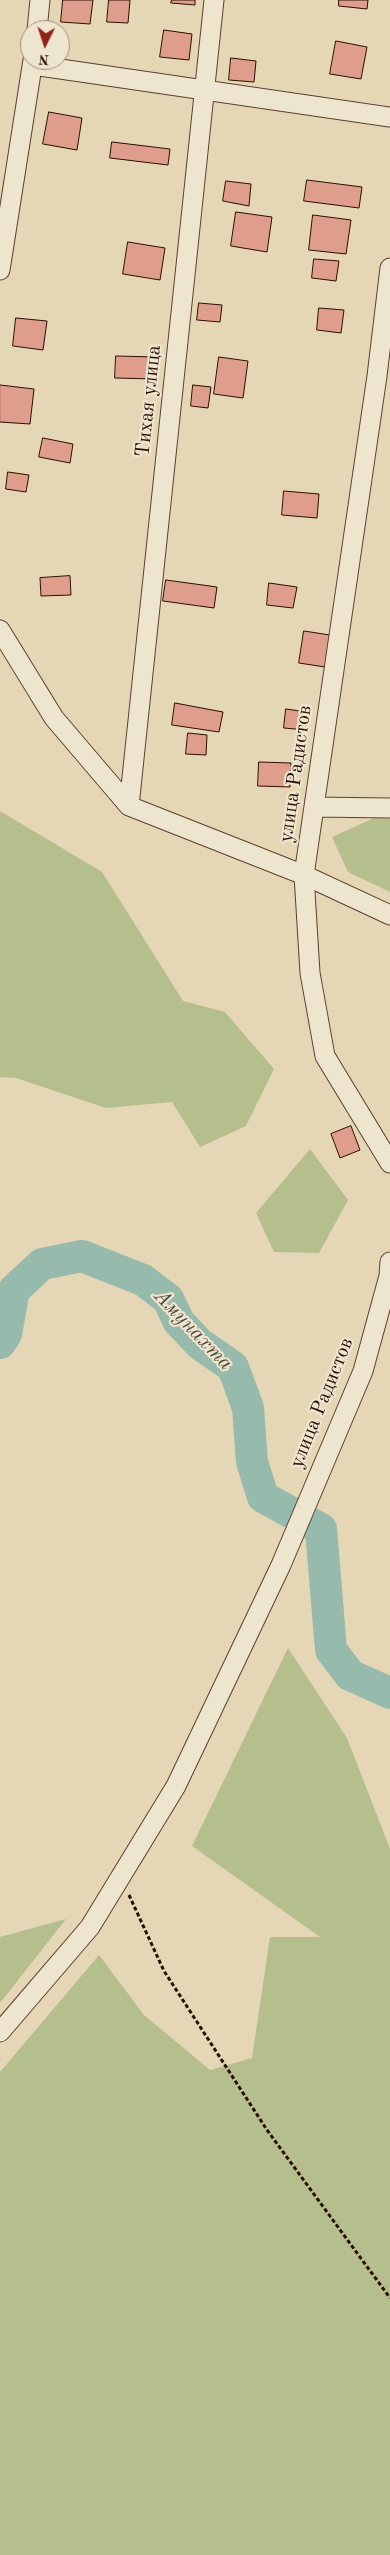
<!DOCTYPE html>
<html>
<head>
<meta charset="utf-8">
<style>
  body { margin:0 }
  #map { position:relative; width:390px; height:2555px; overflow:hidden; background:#e5d7b5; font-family:"Old Standard TT",serif }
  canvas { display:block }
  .north { position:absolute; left:20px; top:20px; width:50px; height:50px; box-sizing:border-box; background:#eee5cf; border:1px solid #a08f7c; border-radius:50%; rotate:184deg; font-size:14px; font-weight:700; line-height:20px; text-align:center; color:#2a0e00 }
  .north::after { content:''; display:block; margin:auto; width:18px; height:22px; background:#8f2418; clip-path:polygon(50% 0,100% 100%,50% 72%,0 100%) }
</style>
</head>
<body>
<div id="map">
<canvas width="390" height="2555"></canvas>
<div class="north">N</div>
</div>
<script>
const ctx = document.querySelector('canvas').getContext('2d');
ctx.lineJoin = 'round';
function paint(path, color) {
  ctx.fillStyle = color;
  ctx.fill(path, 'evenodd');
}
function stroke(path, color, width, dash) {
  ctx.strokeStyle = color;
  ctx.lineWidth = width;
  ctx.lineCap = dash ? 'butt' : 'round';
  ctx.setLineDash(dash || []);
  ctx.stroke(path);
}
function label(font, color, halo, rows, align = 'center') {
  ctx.font = font + ' "Old Standard TT",serif';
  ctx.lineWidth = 4.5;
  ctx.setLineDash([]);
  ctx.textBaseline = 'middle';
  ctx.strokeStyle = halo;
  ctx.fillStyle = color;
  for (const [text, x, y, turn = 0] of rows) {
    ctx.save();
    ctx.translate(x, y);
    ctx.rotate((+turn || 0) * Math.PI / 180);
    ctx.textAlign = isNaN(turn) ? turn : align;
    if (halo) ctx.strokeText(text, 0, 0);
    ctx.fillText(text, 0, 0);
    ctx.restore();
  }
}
const green = new Path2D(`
  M 0,811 L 102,872 L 183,1001 L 225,1012 L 274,1069 L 246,1126 L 200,1147 L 172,1102 L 106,1108 L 16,1078 L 0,1077 Z
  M 374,818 L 390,819 L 390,892 L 348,872 L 332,837 Z
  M 310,1149 L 348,1200 L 319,1253 L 274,1252 L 256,1213 Z
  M 288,1648 L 347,1738 L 390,1849 L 390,2555 L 0,2555 L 0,2072 L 99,1955 L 144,2015 L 210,2070 L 252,2058 L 270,1937 L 320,1937 L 192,1846 Z
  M 66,1919 L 0,2003 L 0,1937 Z`);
const river = new Path2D(`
  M 0,1343 L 6,1334 L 14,1290 L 42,1264 L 82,1256 L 143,1280 L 168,1299 L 179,1322 L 200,1344 L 233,1367 L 248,1408 L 252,1462 L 263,1497 L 321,1529 L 331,1650 L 350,1675 L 390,1693`);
const building = new Path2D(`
  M 63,0 L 93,0 L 90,24 L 61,22 Z
  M 109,0 L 130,0 L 128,23 L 107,22 Z
  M 172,0 L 195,0 L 195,5 L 171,3 Z
  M 339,0 L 368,0 L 367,9 L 339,6 Z
  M 164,30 L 192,34 L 189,60 L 160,57 Z
  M 336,41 L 367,47 L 361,79 L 330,74 Z
  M 231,58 L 256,61 L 254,82 L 229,80 Z
  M 49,112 L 82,118 L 77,150 L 43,144 Z
  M 112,142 L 170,149 L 168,165 L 110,158 Z
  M 307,180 L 362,187 L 359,208 L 304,201 Z
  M 226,181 L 251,184 L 249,206 L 223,201 Z
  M 236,212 L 272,217 L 267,252 L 231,246 Z
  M 313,215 L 351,220 L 346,254 L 309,250 Z
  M 128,242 L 165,248 L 160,280 L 123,274 Z
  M 314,259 L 339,261 L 336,281 L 312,278 Z
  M 199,303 L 222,305 L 220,322 L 197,320 Z
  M 319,308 L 344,310 L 341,333 L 317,330 Z
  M 16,318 L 47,321 L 43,350 L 13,346 Z
  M 116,356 L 156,357 L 155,379 L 115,378 Z
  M 219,357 L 248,361 L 243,398 L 214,394 Z
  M 0,385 L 34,389 L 30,424 L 0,422 Z
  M 193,385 L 211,387 L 208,408 L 191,406 Z
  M 43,438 L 73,444 L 70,463 L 39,457 Z
  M 8,472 L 29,475 L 26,492 L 6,489 Z
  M 284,491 L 319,494 L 317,518 L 282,515 Z
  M 70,576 L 71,595 L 41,596 L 40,578 Z
  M 166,580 L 217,587 L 214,608 L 163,601 Z
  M 269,583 L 297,587 L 293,608 L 267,605 Z
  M 304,631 L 330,635 L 325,667 L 299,663 Z
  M 175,703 L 223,712 L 219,732 L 172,725 Z
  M 286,709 L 307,712 L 306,730 L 284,728 Z
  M 188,733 L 207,735 L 206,755 L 186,754 Z
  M 259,762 L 291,763 L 290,787 L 258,786 Z
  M 351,1126 L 360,1150 L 340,1158 L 331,1134 Z`);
const path = new Path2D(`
  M 129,1895 L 164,1971 L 267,2130 L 390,2298`);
const minor = new Path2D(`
  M 37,30 L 40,0
  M 33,65 L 390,117
  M 390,268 L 377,376 L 304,875 L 310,973 L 325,1056 L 390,1163
  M 0,270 L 33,60
  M 0,630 L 54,718 L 129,806 L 304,875 L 390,915
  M 129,806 L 214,0
  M 314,807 L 390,808
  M 0,2032 L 90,1927 L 176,1786 L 281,1565 L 363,1371 L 389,1276 L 390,1262`);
const streetNames = [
  ["Тихая улица",149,401,-84],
  ["улица Радистов",296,774,-82],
  ["улица Радистов",322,1403,-68]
];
const waterNames = [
  ["Амунахта",193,1330,46]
];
paint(green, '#b5be8d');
stroke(river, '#96baac', 32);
paint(building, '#df9e8b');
stroke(building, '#2a0e00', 1);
stroke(minor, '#59402d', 21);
stroke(path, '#2a0e00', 3, [4, 2.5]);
stroke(minor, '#eee5cf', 19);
label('20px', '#2a0e00', '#eee5cf', streetNames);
label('italic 21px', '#504a3c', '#eee5cf', waterNames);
</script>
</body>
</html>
